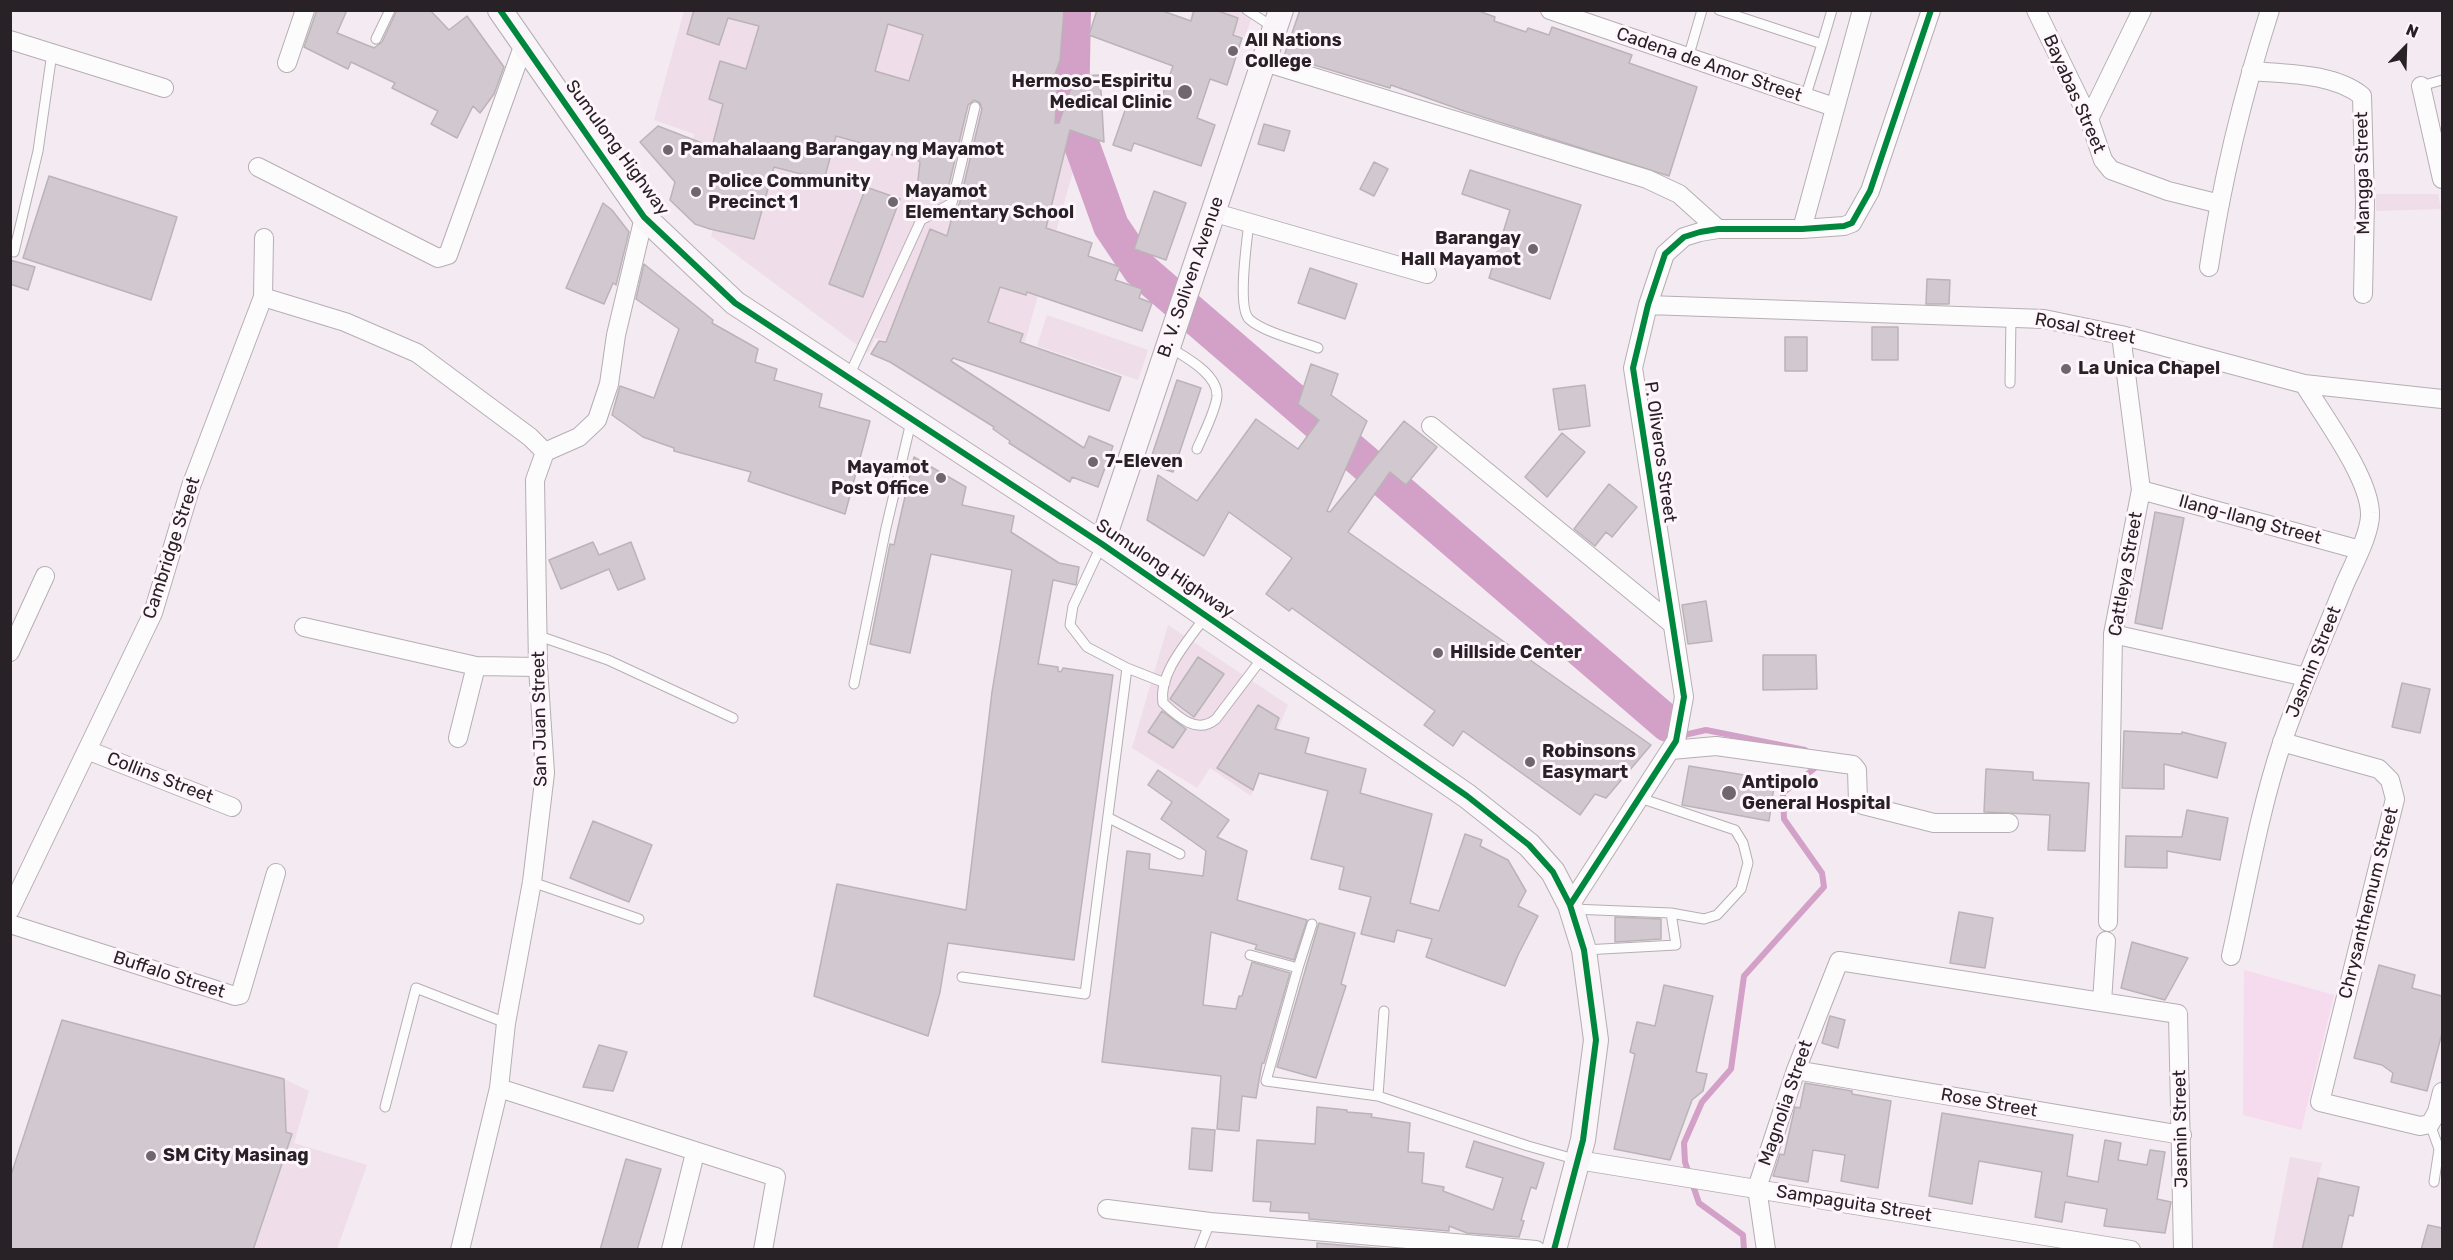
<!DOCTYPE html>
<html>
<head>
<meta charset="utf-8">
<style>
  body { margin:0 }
  #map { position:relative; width:2453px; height:1260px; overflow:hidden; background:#f4eaf1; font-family:Rubik,sans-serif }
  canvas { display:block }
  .frame { position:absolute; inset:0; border:12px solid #282126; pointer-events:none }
  .north { position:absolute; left:2375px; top:18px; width:60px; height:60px; -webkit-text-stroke:4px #fff6fc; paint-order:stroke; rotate:23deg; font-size:16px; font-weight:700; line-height:24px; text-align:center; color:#282126 }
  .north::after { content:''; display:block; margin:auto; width:21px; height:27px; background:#282126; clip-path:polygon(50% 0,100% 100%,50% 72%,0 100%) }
</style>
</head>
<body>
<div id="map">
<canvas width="2453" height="1260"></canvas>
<div class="frame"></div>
<div class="north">N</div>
</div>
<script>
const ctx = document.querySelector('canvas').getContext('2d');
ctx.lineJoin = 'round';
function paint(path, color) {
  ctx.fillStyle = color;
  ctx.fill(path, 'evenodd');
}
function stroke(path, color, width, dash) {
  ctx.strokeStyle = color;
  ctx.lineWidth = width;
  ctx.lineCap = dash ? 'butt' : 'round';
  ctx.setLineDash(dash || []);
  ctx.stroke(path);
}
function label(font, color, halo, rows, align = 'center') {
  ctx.font = font + ' Rubik,sans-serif';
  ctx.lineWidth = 6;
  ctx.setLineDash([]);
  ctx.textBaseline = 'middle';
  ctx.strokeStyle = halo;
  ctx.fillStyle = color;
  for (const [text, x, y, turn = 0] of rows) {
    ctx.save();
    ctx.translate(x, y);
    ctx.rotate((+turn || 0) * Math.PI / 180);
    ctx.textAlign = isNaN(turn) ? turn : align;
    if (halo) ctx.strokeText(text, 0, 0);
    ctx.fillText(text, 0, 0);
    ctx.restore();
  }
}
const built = new Path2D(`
  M 684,11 L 1019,11 L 1043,27 L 1076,161 L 1018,366 L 875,338 L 868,353 L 711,236 L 730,169 L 691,153 L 694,134 L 654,120 Z
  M 1192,11 L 1254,11 L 1245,37 L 1189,19 Z
  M 2376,194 L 2438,194 L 2441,209 L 2376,211 Z
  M 1047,315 L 1148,350 L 1138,380 L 1037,346 Z
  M 1168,625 L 1288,705 L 1251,796 L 1210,768 L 1197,788 L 1132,748 Z
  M 62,1020 L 284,1079 L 309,1091 L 294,1143 L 367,1165 L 337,1249 L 11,1250 L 11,1178 Z
  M 2290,1157 L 2322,1163 L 2301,1249 L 2272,1250 Z`);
const green = new Path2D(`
  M 2244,970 L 2334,995 L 2301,1130 L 2243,1115 Z`);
const stream = new Path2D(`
  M 1684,735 L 1706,730 L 1805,750
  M 1744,1250 L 1743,1235 L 1699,1203 L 1685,1162 L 1684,1143 L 1702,1102 L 1731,1069 L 1744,976 L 1824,887 L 1822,873 L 1784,819 L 1783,793 L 1815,768`);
const river = new Path2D(`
  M 1073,10 L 1071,115 L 1111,226 L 1140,269 L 1668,724`);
const building = new Path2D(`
  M 317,10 L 347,10 L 337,33 L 374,48 L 382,42 L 397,10 L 430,10 L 449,30 L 467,16 L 504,67 L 494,94 L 480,113 L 473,106 L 457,138 L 431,124 L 438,111 L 392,88 L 395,83 L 351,62 L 348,69 L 304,47 Z
  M 694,10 L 1064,10 L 1060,60 L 1054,77 L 1058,77 L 1055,123 L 1059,123 L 1075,76 L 1100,75 L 1104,142 L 1070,130 L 1046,228 L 1092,243 L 1088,256 L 1120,267 L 1115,280 L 1142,289 L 1139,298 L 1152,303 L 1142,331 L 1027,292 L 1026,295 L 1000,287 L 988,322 L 1023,334 L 1020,342 L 1121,377 L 1109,411 L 953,358 L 951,361 L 1084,448 L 1089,436 L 1113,446 L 1098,487 L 1072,477 L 1070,482 L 1009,443 L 1010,441 L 993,429 L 994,427 L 890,362 L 871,354 L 879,341 L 886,342 L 930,229 L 947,236 L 954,210 L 959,205 L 982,109 L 980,103 L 974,100 L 968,105 L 947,193 L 917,189 L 920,162 L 918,160 L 878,152 L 879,148 L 836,136 L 824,180 L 774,167 L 754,239 L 710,229 L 695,224 L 670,200 L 675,182 L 640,142 L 658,126 L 712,147 L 723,104 L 709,99 L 720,61 L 746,69 L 759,26 L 728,18 L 719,45 L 687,34 ZM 888,24 L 923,35 L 909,81 L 875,71 Z
  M 1097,10 L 1160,10 L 1191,21 L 1194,10 L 1215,10 L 1238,18 L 1233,35 L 1242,38 L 1227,85 L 1210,79 L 1197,118 L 1215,125 L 1201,166 L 1134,143 L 1131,151 L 1113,145 L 1130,96 L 1159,105 L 1173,66 L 1089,35 Z
  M 1300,10 L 1476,10 L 1495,17 L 1494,21 L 1526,32 L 1528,28 L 1549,35 L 1552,27 L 1632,55 L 1629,63 L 1697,87 L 1669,176 L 1464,111 L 1391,85 L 1390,88 L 1284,56 Z
  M 1264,124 L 1290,131 L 1284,151 L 1258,144 Z
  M 1374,162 L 1388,169 L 1374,196 L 1360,189 Z
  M 1470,170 L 1581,205 L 1550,299 L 1489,278 L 1510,210 L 1462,194 Z
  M 49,176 L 177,217 L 151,300 L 23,258 Z
  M 866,187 L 900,199 L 863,297 L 829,284 Z
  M 1154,191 L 1186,203 L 1166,260 L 1134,249 Z
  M 603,203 L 612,210 L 629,232 L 616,285 L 613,283 L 604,304 L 566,288 Z
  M 10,260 L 35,267 L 28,290 L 10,284 Z
  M 644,264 L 713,320 L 712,323 L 758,349 L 755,362 L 777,369 L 774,380 L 822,394 L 819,407 L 870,421 L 845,514 L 748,481 L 751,472 L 674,451 L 674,448 L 643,437 L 612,415 L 620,386 L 654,398 L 679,329 L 636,299 Z
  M 1310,268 L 1357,284 L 1345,319 L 1298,303 Z
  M 1927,279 L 1950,280 L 1949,304 L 1926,304 Z
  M 1872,327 L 1898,327 L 1898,360 L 1872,360 Z
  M 1785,337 L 1807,337 L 1807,371 L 1785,371 Z
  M 1311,364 L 1338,374 L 1331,395 L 1367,421 L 1327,511 L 1330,512 L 1404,421 L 1437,447 L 1406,485 L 1390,472 L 1348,532 L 1651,745 L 1606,798 L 1595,794 L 1580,815 L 1463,731 L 1453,746 L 1424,725 L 1435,711 L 1292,608 L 1289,611 L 1266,594 L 1292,558 L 1229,512 L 1204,556 L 1147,520 L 1158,475 L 1197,501 L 1256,419 L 1298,449 L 1319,420 L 1298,404 Z
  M 1177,380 L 1201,388 L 1173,472 L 1149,464 Z
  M 1585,385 L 1590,426 L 1559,430 L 1553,389 Z
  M 1562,433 L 1585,452 L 1547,497 L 1525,477 Z
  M 914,457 L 966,487 L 962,505 L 1014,516 L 1011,532 L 1059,563 L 1079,567 L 1076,585 L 1053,580 L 1038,664 L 1058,667 L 1058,671 L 1061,672 L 1063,668 L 1113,675 L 1074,960 L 948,943 L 940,992 L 928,1036 L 814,996 L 837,884 L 966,910 L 992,692 L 1012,570 L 931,554 L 910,653 L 870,644 L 890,544 L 894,545 Z
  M 1609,484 L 1637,507 L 1612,537 L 1606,532 L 1595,546 L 1574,529 Z
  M 2155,512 L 2184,518 L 2162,629 L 2135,623 Z
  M 593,542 L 599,555 L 631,542 L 645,579 L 618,590 L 609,569 L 561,589 L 549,560 Z
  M 1706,601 L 1712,641 L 1688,644 L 1682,605 Z
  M 1763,655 L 1816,655 L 1817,689 L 1763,690 Z
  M 1198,657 L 1224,674 L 1194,717 L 1170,699 Z
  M 2402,683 L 2430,689 L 2420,733 L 2392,727 Z
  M 1258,705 L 1279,718 L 1275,729 L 1309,738 L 1305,753 L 1366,769 L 1360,793 L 1432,814 L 1410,903 L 1439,911 L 1465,834 L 1482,840 L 1480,846 L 1508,860 L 1526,891 L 1518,906 L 1538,916 L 1518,955 L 1505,986 L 1426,957 L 1432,939 L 1397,930 L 1394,942 L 1361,934 L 1371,897 L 1339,889 L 1344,867 L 1311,859 L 1328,791 L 1259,773 L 1253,790 L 1217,768 Z
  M 1162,711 L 1186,729 L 1173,748 L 1148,732 Z
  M 2124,731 L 2182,734 L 2182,732 L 2226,743 L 2217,778 L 2164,764 L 2164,789 L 2122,788 Z
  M 1689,766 L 1775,780 L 1769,821 L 1682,805 Z
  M 1986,769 L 2033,772 L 2033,780 L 2089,783 L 2085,851 L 2048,850 L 2050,815 L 1984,812 Z
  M 1158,770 L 1229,820 L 1217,837 L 1247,851 L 1237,900 L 1307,920 L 1294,960 L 1255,949 L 1257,945 L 1211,932 L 1203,1005 L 1236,1009 L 1239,996 L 1242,996 L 1252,962 L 1290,973 L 1264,1063 L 1262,1063 L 1256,1098 L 1242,1096 L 1239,1131 L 1217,1129 L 1221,1076 L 1102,1062 L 1127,851 L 1150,854 L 1149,869 L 1203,876 L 1206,851 L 1161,819 L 1172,802 L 1148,785 Z
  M 2187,810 L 2228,818 L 2220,860 L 2167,851 L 2167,868 L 2125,867 L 2126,836 L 2182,837 Z
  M 593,821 L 652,845 L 629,902 L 570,878 Z
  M 1959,912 L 1993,918 L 1985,968 L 1950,963 Z
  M 1615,917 L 1661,919 L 1661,939 L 1615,942 Z
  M 1319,923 L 1355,933 L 1341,984 L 1346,986 L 1316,1078 L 1277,1067 Z
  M 2132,942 L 2188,958 L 2165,1000 L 2121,988 Z
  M 2379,965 L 2415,975 L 2412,988 L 2442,996 L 2442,1033 L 2427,1091 L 2391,1082 L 2393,1073 L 2382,1065 L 2354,1058 Z
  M 1664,985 L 1713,996 L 1696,1072 L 1707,1074 L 1703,1091 L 1692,1100 L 1670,1160 L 1614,1149 L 1635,1054 L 1630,1052 L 1637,1022 L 1655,1026 Z
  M 1830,1016 L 1845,1020 L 1838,1048 L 1822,1043 Z
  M 62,1020 L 284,1079 L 286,1132 L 292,1134 L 253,1250 L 10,1250 L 10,1178 Z
  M 599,1045 L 627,1052 L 613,1091 L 583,1087 Z
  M 1805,1083 L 1852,1091 L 1852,1094 L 1891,1101 L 1878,1188 L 1841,1181 L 1845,1155 L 1813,1150 L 1808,1182 L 1773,1176 L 1780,1154 L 1784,1155 L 1795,1107 L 1800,1108 Z
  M 1317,1107 L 1347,1110 L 1347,1112 L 1372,1114 L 1371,1117 L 1410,1123 L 1408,1152 L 1424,1153 L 1422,1183 L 1444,1187 L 1443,1191 L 1493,1210 L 1503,1178 L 1466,1167 L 1474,1141 L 1544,1163 L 1536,1189 L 1531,1187 L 1521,1220 L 1524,1221 L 1519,1237 L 1467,1233 L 1449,1226 L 1449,1231 L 1309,1219 L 1309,1213 L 1270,1211 L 1271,1202 L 1253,1201 L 1257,1140 L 1315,1144 Z
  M 1942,1113 L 2073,1135 L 2067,1176 L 2098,1182 L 2105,1140 L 2121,1143 L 2118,1160 L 2147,1165 L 2150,1150 L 2165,1152 L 2157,1199 L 2171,1202 L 2165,1233 L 2104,1226 L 2107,1209 L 2065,1202 L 2062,1222 L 2035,1217 L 2042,1172 L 1979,1161 L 1972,1204 L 1929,1196 Z
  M 1192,1128 L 1215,1130 L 1212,1171 L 1189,1169 Z
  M 626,1159 L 661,1169 L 637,1250 L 600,1250 Z
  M 2318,1178 L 2359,1187 L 2353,1216 L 2349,1215 L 2341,1250 L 2302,1250 Z
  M 2428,1225 L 2442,1228 L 2442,1250 L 2421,1250 Z
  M 1317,1243 L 1399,1250 L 1317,1250 Z`);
const service = new Path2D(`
  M 1247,10 L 1273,27
  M 1719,10 L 1822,44 L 1805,98
  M 376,39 L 390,10
  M 1822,44 L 1832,10
  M 1688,58 L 1702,10
  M 2421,86 L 2442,80
  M 1249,222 C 1247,241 1237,307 1249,319 C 1263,332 1299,341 1318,348
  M 14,252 L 38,151 L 52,53
  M 1169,347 C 1185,357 1218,374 1217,396 C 1216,410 1203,435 1197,449
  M 849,376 L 921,220 L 952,203 L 975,107
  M 2010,383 L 2011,317
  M 1102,544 L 1073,606 L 1070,625 L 1087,647 L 1127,668 L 1165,683
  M 1205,617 C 1189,640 1158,673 1163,703 C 1178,717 1197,735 1216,719 L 1263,657
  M 539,636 L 608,660 L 733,718
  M 854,684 L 886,528 L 911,422
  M 1109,818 L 1180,854
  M 532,882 L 639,919
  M 1572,909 L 1671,913 L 1704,919 L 1717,915 L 1741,889 L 1748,863 L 1743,843 L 1735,830 L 1640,798
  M 1584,950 L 1676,945 L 1671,913
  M 1250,955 L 1298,968 L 1266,1081 L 1378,1096 L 1528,1146 L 1578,1160
  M 1298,968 L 1312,924
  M 962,977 L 1085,994 L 1127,668
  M 1378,1096 L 1384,1011
  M 385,1107 L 416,988 L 506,1023
  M 2430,1124 L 2439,1149 L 2434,1182
  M 1199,1250 L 1210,1222`);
const minor = new Path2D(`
  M 1550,10 L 1834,107
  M 2036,10 L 2089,119 L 2103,160 L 2111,170 L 2168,191 L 2220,204
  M 10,40 L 164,88
  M 1264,62 L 1647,179 L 1679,194 L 1718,229
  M 287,63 L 305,10
  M 2251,71 C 2286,74 2334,73 2362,96 L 2365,202 L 2363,294
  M 2421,86 L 2442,179
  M 2089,119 L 2142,10
  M 258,167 L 438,258 L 448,255 L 524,44
  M 1212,212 L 1427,274
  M 1802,229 L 1862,10
  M 2209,267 C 2222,180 2243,94 2270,10
  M 263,297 L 345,322 L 417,353 L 530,437 L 545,452
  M 1648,305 L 2044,319 L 2121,335 L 2304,384 L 2442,399
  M 1431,426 L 1671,623
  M 2141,490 L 2360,550
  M 304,627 L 476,666 L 538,667
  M 2113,634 L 2306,677
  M 10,652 L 45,576
  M 458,738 L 476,666
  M 2282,742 L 2379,769 L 2390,780 L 2395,799 L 2320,1102 L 2420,1126 L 2430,1124 L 2437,1112 L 2442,1092
  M 87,750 L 232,807
  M 1671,750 L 1716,746 L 1853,765 L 1857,770 L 1858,802 L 1863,805 L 1934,823 L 2009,823
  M 1570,905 L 1676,741 L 1684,697 L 1633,368 L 1648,305 L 1665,254 L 1684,237 L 1700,232 L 1718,229 L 1802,229 L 1844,226 L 1852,223 L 1870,191 L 1931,10
  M 10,910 L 153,613 L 191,486 L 263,297 L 264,238
  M 2108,922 L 2113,634 L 2141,490 L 2121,335
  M 10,924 L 235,996 L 240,995 L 276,873
  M 2231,956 C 2247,885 2259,812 2282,743 C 2300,690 2323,638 2344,586 C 2352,567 2371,533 2370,513 C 2369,477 2324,417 2304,384
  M 2102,1002 L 2106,941
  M 1796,1070 L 2182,1135
  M 499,1088 L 776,1177 L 763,1250
  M 1578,1160 L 2131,1250
  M 1107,1209 L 1210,1222 L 1536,1250
  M 460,1250 L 499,1088 L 506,1023 L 532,882 L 545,773 L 538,667 L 535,480 L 545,452 L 579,437 L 597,420 L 609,384 L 616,335 L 644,217
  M 671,1250 L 695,1153
  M 1766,1250 L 1757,1188 L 1796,1070 L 1839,961 L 2178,1014 L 2183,1250`);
const secondary = new Path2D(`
  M 500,10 L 644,217 L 735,303 L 1102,544 L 1467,796 L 1529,845 L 1553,872 L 1570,905 L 1584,950 L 1596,1040 L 1583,1140 L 1554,1250
  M 1102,544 L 1281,10`);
const cycleway = new Path2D(`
  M 500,10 L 644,217 L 735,303 L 1102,544 L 1467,796 L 1529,845 L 1553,872 L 1570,905 L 1584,950 L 1596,1040 L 1583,1140 L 1554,1250
  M 1570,905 L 1676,741 L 1684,697 L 1633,368 L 1648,305 L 1665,254 L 1684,237 L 1700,232 L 1718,229 L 1802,229 L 1844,226 L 1852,223 L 1870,191 L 1931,10`);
const markers = [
  [1233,51,6,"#6f676d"],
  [1185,92,8,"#6f676d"],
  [668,150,6,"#6f676d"],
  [696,192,6,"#6f676d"],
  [893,202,6,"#6f676d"],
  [1533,249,6,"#6f676d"],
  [2066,369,6,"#6f676d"],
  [1093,462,6,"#6f676d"],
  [941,478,6,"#6f676d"],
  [1438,653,6,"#6f676d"],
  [1530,762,6,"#6f676d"],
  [1729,793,8,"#6f676d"],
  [151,1156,6,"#6f676d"]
];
const poiNames = [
  ["All Nations",1245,41],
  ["College",1245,62],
  ["Hermoso-Espiritu",1172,82,"right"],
  ["Medical Clinic",1172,103,"right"],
  ["Pamahalaang Barangay ng Mayamot",680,150],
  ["Police Community",708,182],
  ["Precinct 1",708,203],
  ["Mayamot",905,192],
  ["Elementary School",905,213],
  ["Barangay",1521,239,"right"],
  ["Hall Mayamot",1521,260,"right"],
  ["La Unica Chapel",2078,369],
  ["7-Eleven",1105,462],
  ["Mayamot",929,468,"right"],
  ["Post Office",929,489,"right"],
  ["Hillside Center",1450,653],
  ["Robinsons",1542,752],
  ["Easymart",1542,773],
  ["Antipolo",1742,783],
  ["General Hospital",1742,804],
  ["SM City Masinag",163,1156]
];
const streetNames = [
  ["Cadena de Amor Street",1709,65,19],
  ["Bayabas Street",2074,94,66],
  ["Sumulong Highway",617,148,54],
  ["Mangga Street",2363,173,-91],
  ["B. V. Soliven Avenue",1191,277,-71],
  ["Rosal Street",2085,329,11],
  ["P. Oliveros Street",1660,452,82],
  ["Ilang-Ilang Street",2250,520,15],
  ["Cambridge Street",172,548,-72],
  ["Sumulong Highway",1165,569,34],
  ["Cattleya Street",2126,574,-80],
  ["Jasmin Street",2314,662,-68],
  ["San Juan Street",540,719,-91],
  ["Collins Street",160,778,21],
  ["Chrysanthemum Street",2369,903,-76],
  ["Buffalo Street",169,975,18],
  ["Magnolia Street",1786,1103,-71],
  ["Rose Street",1989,1103,10],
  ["Jasmin Street",2181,1129,-91],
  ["Sampaguita Street",1854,1204,9]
];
paint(built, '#efddea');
paint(green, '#f6daee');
stroke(stream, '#d3a0c7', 6);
stroke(river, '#d3a0c7', 36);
paint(building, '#d1c9cf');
stroke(building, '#bbb3b8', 1.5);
stroke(service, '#b6aeb3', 11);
stroke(minor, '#b6aeb3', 20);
stroke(secondary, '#b6aeb3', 26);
stroke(service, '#fdfcfd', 9);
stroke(minor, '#fdfcfd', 18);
stroke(secondary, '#f9f5f8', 24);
stroke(cycleway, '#00873e', 6);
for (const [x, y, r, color] of markers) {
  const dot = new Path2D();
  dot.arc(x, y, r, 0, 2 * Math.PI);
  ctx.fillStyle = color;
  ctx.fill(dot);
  stroke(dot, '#fff6fc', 2);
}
label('bold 18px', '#282126', '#fff6fc', poiNames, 'left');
label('18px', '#282126', '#fff6fc', streetNames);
</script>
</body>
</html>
